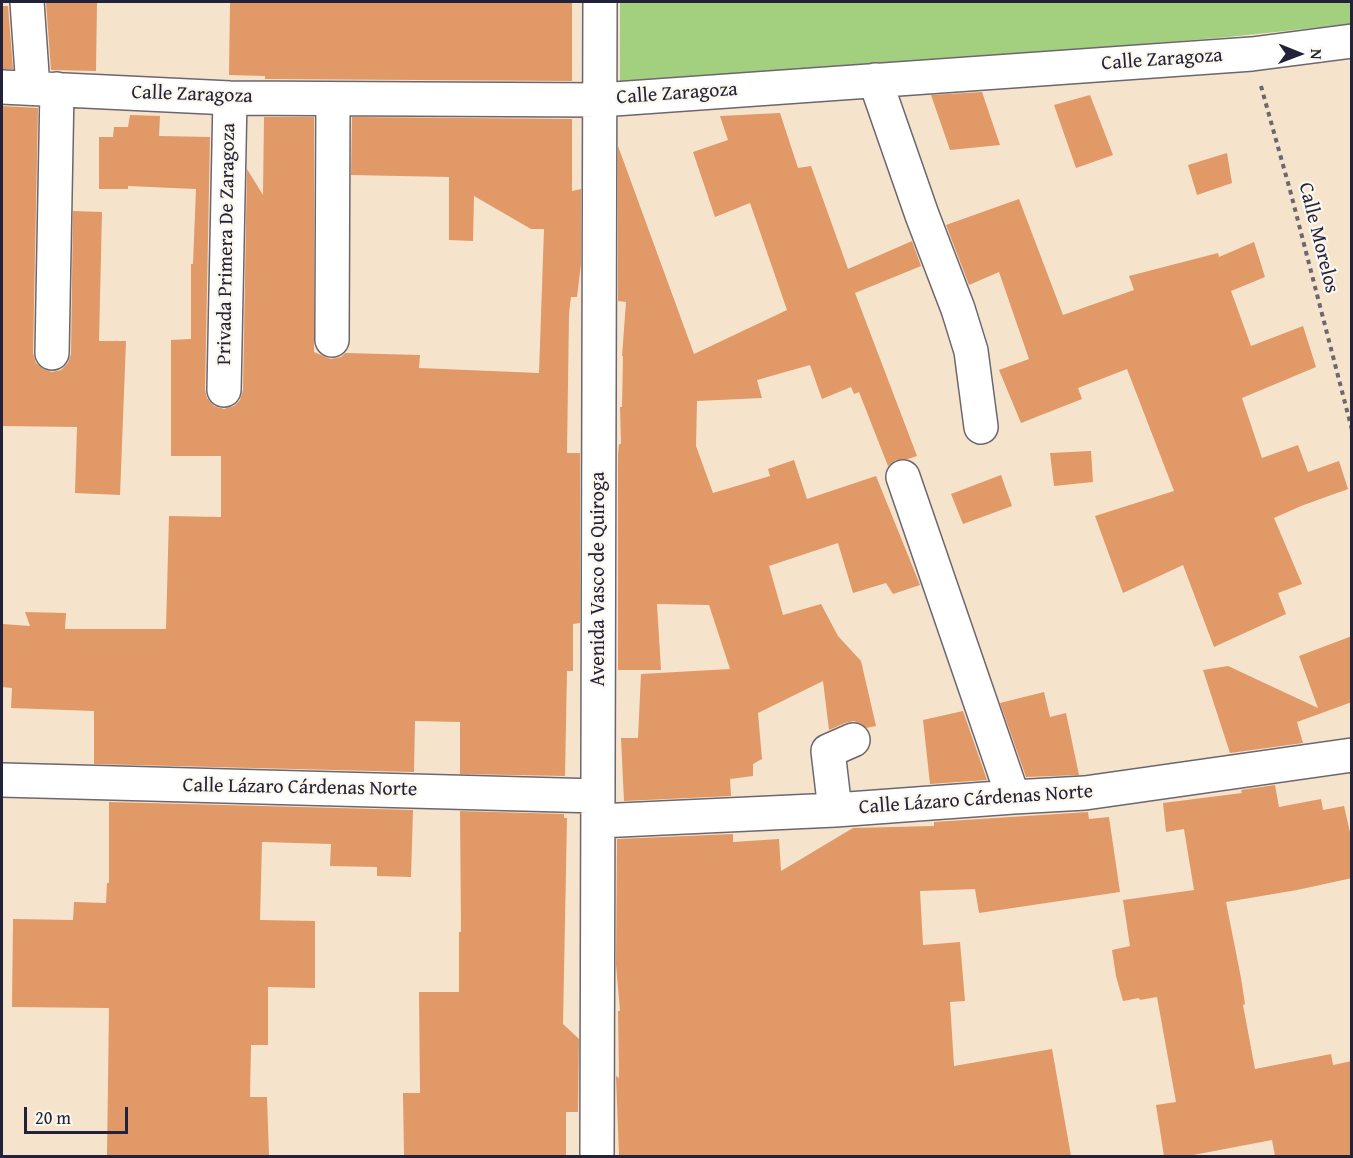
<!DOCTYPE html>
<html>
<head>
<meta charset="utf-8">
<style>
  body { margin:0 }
  #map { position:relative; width:1353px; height:1158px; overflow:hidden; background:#f6e3cc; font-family:"Gentium Book Plus",serif }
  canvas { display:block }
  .frame { position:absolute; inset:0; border:3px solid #22223b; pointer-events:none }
  .north { position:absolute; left:1269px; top:24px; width:60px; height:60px; -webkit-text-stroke:4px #fbf7ec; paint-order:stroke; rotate:91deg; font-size:16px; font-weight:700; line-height:24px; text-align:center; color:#22223b }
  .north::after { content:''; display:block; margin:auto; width:21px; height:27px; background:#22223b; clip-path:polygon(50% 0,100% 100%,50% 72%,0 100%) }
  .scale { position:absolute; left:24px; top:1107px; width:104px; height:27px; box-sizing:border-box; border:3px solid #22223b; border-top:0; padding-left:8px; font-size:18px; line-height:21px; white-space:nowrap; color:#22223b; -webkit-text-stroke:4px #fbf7ec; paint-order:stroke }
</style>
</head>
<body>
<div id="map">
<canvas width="1353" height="1158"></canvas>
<div class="frame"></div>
<div class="north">N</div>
<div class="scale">20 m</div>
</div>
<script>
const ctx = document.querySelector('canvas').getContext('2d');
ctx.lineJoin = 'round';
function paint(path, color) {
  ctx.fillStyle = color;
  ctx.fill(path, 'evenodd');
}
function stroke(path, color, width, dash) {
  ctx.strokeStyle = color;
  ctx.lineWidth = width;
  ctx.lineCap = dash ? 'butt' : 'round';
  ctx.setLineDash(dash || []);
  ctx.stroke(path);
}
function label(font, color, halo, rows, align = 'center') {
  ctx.font = font + ' "Gentium Book Plus",serif';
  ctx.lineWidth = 4.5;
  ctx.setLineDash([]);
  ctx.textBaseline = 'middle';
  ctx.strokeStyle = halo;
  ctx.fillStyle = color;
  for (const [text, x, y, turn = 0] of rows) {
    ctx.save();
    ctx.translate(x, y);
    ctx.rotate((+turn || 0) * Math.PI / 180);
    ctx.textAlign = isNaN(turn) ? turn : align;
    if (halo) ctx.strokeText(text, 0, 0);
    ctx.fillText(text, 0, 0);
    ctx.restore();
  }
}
const green = new Path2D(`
  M 620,2 L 1351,2 L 1351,24 L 1228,37 L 620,88 Z`);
const building = new Path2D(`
  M 46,2 L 97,2 L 96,71 L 51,70 Z
  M 230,2 L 572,2 L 572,81 L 265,79 L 265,76 L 229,75 Z
  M 2,6 L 8,6 L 13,69 L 2,69 Z
  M 982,92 L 1000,145 L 950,150 L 931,95 Z
  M 1090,95 L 1113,155 L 1076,168 L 1054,105 Z
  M 2,106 L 38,108 L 33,353 L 36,363 L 43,369 L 52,372 L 61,370 L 68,363 L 71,354 L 73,211 L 102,212 L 99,341 L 126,341 L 120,495 L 75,493 L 77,427 L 2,426 Z
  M 780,113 L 798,168 L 811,166 L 848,269 L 912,241 L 921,266 L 855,293 L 917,456 L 908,459 L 896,460 L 888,466 L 859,392 L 854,394 L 851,387 L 822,399 L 810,365 L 757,380 L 762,398 L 697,401 L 696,446 L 713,493 L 770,476 L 768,469 L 794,460 L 807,499 L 876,476 L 920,585 L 893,594 L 886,583 L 853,593 L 838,543 L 769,566 L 783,615 L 821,604 L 838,636 L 861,661 L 876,726 L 866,728 L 854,721 L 845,723 L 829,730 L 823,681 L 758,713 L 762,759 L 753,764 L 753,776 L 730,779 L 731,796 L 624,801 L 621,738 L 638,738 L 641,674 L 730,669 L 709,605 L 657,604 L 661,670 L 618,670 L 618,454 L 619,444 L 621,444 L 620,407 L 622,407 L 623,356 L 622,356 L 626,302 L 618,301 L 618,146 L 694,354 L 787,310 L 750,203 L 715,217 L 693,152 L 728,140 L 720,116 Z
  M 130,115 L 160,116 L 159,136 L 210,137 L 205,390 L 207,398 L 214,406 L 224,409 L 234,406 L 240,400 L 243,390 L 247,169 L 263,195 L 264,117 L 314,117 L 314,352 L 331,359 L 341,357 L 345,353 L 420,355 L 419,368 L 539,373 L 544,229 L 531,229 L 474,196 L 473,241 L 449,240 L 449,177 L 351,175 L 352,117 L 572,119 L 572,191 L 581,189 L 581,264 L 577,297 L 571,297 L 569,313 L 567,453 L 580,453 L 580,623 L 573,624 L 573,671 L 567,671 L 565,776 L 460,774 L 460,722 L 415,721 L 414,772 L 94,764 L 94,711 L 11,708 L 12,688 L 2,687 L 2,624 L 30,626 L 25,612 L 66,613 L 65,629 L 166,629 L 169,516 L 221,517 L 221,456 L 171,456 L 171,340 L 191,339 L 191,264 L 193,264 L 196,189 L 128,186 L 128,189 L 99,189 L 99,137 L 113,137 L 114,127 L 128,127 Z
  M 1227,153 L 1232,183 L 1197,195 L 1188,165 Z
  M 1019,199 L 1063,315 L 1134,290 L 1129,276 L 1218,253 L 1219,257 L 1254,242 L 1265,277 L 1231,291 L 1251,346 L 1303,326 L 1316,367 L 1242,398 L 1262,458 L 1298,445 L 1308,472 L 1339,461 L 1348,489 L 1301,506 L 1274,518 L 1302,584 L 1278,593 L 1286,614 L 1214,647 L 1183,565 L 1123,593 L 1095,516 L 1174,491 L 1127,369 L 1078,388 L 1082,399 L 1021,423 L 999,370 L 1029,359 L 999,272 L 969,285 L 946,225 Z
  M 1091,451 L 1093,482 L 1054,486 L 1050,453 Z
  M 1001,475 L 1012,506 L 963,524 L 951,494 Z
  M 1352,636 L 1352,702 L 1297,722 L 1303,743 L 1230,753 L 1203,670 L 1228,666 L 1318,708 L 1299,656 Z
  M 1044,692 L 1050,717 L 1066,713 L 1079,775 L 1026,777 L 1000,703 Z
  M 963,711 L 987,780 L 930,784 L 923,720 Z
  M 1275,785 L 1279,807 L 1321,799 L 1323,810 L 1344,806 L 1352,841 L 1352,878 L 1297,890 L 1226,902 L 1241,978 L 1245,1004 L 1243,1005 L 1255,1069 L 1331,1054 L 1333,1065 L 1352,1061 L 1352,1156 L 1275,1156 L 1272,1140 L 1188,1156 L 1164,1156 L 1156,1105 L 1176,1102 L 1157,997 L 1140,1000 L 1139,998 L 1123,1001 L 1116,976 L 1112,950 L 1130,946 L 1123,900 L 1194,890 L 1184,829 L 1166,832 L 1163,803 L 1242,793 L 1241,790 Z
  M 109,802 L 413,810 L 411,877 L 377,876 L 377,867 L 330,866 L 331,844 L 262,842 L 260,920 L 315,921 L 315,988 L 268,987 L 268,1045 L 251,1045 L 250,1097 L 267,1097 L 269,1156 L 107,1156 L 109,1008 L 12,1007 L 13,919 L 73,920 L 74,902 L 106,903 L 107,883 L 109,883 Z
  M 460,811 L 564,814 L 564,818 L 567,818 L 563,1024 L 579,1039 L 578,1112 L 566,1112 L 566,1156 L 404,1156 L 403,1093 L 420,1093 L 419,992 L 459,992 L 459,932 L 461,932 Z
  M 1088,812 L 1089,819 L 1109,817 L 1120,892 L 979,913 L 975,889 L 920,891 L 923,945 L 960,942 L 965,1001 L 950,1002 L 954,1066 L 1052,1049 L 1071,1156 L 619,1156 L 616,1076 L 619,1078 L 618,1011 L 620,1011 L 616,965 L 617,839 L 733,834 L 733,842 L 779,839 L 781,871 L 853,828 L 934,826 L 934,822 Z`);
const path = new Path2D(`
  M 1261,86 L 1290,190 L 1352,430`);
const minor = new Path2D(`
  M 27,2 L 33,88
  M 875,80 L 922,215 L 958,309 L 971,351 L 981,427
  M 2,87 L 230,98 L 600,100 L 1252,54 L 1352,41
  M 332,340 L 333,99
  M 52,353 L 57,89
  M 224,390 L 230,98
  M 903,477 L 1013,797
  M 2,780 L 598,796
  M 835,810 L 828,751 L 853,740
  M 598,821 L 835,810 L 1013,797 L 1085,793 L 1352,755
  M 597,1156 L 600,2`);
const streetNames = [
  ["Calle Zaragoza",1162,60,-4],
  ["Calle Zaragoza",677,94,-4],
  ["Calle Zaragoza",192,95,2],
  ["Calle Morelos",1318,238,76],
  ["Privada Primera De Zaragoza",227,244,-89],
  ["Avenida Vasco de Quiroga",599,579,-90],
  ["Calle Lázaro Cárdenas Norte",300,788,1],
  ["Calle Lázaro Cárdenas Norte",976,800,-4]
];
paint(green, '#a2d07e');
paint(building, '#e09967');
stroke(minor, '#6c666e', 36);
stroke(path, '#6c666e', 4, [4.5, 4.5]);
stroke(minor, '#fff', 33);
label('20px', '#22223b', '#fbf7ec', streetNames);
</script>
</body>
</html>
